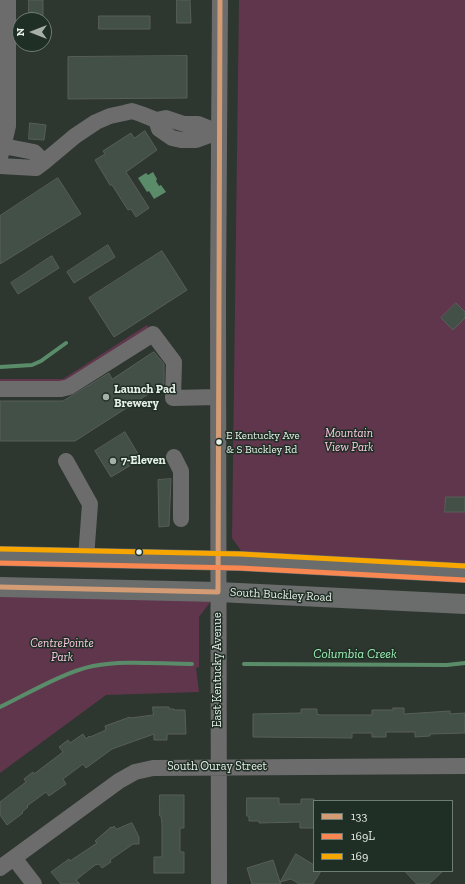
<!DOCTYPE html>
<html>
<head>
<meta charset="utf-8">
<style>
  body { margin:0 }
  #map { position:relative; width:465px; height:884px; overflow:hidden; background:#2e3630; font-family:"Zilla Slab",serif }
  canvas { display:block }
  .legend { position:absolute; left:313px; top:800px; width:140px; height:72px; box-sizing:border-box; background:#202f25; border:1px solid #6f7c73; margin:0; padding:5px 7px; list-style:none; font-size:12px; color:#e6f0e8 }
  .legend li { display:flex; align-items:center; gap:8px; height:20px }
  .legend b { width:20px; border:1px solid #6f7c73 }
  .north { position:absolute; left:12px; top:12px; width:40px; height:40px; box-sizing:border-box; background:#202f25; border:1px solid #6f7c73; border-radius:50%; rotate:270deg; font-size:11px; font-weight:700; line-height:16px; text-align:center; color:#e6f0e8 }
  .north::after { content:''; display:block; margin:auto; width:14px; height:18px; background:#a6afa8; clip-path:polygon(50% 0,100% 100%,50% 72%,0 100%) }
</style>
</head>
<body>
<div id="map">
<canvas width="465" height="884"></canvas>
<ul class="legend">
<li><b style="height:5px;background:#d39c74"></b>133</li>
<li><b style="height:5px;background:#f88751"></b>169L</li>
<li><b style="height:5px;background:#f7a600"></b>169</li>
</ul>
<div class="north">N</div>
</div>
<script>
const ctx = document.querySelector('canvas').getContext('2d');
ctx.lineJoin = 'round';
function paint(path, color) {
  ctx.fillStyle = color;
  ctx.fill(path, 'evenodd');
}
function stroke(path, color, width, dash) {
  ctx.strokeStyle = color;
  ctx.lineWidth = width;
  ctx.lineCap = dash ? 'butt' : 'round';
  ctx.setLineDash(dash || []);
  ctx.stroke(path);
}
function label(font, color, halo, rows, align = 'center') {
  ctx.font = font + ' "Zilla Slab",serif';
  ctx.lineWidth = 3;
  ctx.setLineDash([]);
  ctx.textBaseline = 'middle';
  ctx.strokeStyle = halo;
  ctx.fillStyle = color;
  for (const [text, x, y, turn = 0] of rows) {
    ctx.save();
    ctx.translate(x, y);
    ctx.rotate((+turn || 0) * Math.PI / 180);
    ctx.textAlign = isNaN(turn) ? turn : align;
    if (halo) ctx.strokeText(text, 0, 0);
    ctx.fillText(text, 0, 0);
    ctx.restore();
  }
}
const green = new Path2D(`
  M 239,0 L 465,0 L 465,563 L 242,552 L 232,538 Z
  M 147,325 L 153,334 L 69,387 L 0,389 L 0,379 L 63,379 Z
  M 0,587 L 218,592 L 199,617 L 199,667 L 196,668 L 199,692 L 106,695 L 0,773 Z`);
const water = new Path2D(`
  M 153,172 L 157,179 L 156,181 L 159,186 L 161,185 L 166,192 L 154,199 L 149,191 L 147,192 L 138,178 L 146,173 L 148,175 Z`);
const stream = new Path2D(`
  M 0,367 L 32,365 L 41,361 L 66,343
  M 244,664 L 447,665 L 465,663
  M 0,707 C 27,694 64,672 93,666 C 125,660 159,664 192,664`);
const building = new Path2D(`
  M 29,0 L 43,0 L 43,20 L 29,20 Z
  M 177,0 L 190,0 L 191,23 L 177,23 Z
  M 99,16 L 150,16 L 150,29 L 99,29 Z
  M 187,56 L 187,98 L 68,99 L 68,57 Z
  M 30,123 L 46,125 L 44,140 L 29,139 Z
  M 145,131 L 157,150 L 126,172 L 149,208 L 136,217 L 131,209 L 128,210 L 112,185 L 110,185 L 95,160 L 105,154 L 103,151 L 131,133 L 134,138 Z
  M 58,178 L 81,214 L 0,264 L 0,216 Z
  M 108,245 L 115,257 L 74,283 L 67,272 Z
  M 162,251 L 187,290 L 114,337 L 89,298 Z
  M 52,256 L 59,268 L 18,294 L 11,283 Z
  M 456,303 L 465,312 L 465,318 L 453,330 L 441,318 Z
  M 154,352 L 164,364 L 164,384 L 75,441 L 0,441 L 0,401 L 63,401 L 109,373 L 112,379 Z
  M 125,432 L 141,459 L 111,477 L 95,451 Z
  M 171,479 L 169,526 L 159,527 L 158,480 Z
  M 446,497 L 465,497 L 465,512 L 445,512 Z
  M 153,707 L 169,707 L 169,709 L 174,709 L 174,710 L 185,710 L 186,734 L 167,734 L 167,740 L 154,740 L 154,734 L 112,749 L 86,768 L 83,764 L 63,779 L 66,784 L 49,796 L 46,792 L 27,806 L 28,807 L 22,812 L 23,813 L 7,825 L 0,815 L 0,802 L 26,782 L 24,779 L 33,772 L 34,774 L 63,752 L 59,747 L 68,740 L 70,743 L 83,734 L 86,739 L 89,736 L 90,737 L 106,730 L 105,726 L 130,717 L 131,718 L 153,715 Z
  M 393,708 L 404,708 L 404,714 L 450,711 L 450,714 L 465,713 L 465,733 L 430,734 L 430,736 L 415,737 L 415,732 L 386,732 L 386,737 L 372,737 L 372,733 L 352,733 L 352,738 L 253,737 L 253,714 L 301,713 L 301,709 L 317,709 L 317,714 L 320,715 L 372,715 L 372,710 L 393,710 Z
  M 160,795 L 184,795 L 184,828 L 180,828 L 180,852 L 184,852 L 184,873 L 154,873 L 154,857 L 162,857 L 162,825 L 161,816 L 160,816 Z
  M 247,798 L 279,798 L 279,804 L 301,804 L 301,799 L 314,799 L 314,828 L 300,828 L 300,822 L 259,823 L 259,821 L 249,821 L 249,816 L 247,816 Z
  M 132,823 L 139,837 L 139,844 L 133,844 L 110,860 L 111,862 L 102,868 L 99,864 L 95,865 L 76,880 L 80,884 L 61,884 L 51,872 L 69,859 L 70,861 L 97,843 L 95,841 L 111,827 L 112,828 L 114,826 L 116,829 Z
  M 296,854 L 314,865 L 314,871 L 321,871 L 313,884 L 299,884 L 291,879 L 280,882 L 281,884 L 252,884 L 247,868 L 273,860 L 280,882 Z
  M 405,871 L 443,871 L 429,884 L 417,884 Z`);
const minor = new Path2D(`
  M 156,120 L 159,129 L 172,138 L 181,140 L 196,140 L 218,132
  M 0,157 L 5,139 L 8,126 L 8,0
  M 44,162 L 75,136 L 96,122 L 110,116 L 124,113 L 132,111 L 141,114 L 156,120 L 166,118 L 184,124 L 198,124 L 218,132
  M 0,166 L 36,168 L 44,162 L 34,152 L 3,146
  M 0,389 L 61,389 L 69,387 L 153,334 L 174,362 L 173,398 L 218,397
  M 174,457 L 181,471 L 181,519
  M 66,461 L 90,504 L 86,558
  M 14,858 L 34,884
  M 0,868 L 119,781 L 135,772 L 153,768 L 465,766
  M 219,884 L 218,297 L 220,0`);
const major = new Path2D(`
  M 0,556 L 240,561 L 465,573
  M 0,587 L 218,592 L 465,604`);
const bus1 = new Path2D(`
  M 0,587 L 218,592 L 220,0`);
const bus2 = new Path2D(`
  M 0,563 L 240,568 L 465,580`);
const bus3 = new Path2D(`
  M 0,549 L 240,554 L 465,566`);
const markers = [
  [106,397,4,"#a6afa8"],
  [219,442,3.5,"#e6f0e8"],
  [113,461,4,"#a6afa8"],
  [139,552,3.5,"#e6f0e8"]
];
const busNames = [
  ["E Kentucky Ave",226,436],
  ["& S Buckley Rd",226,450]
];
const poiNames = [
  ["Launch Pad",114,390],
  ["Brewery",114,404],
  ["7-Eleven",121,461]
];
const parkNames = [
  ["Mountain",349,434],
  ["View Park",349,448],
  ["CentrePointe",62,644],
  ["Park",62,658]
];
const streetNames = [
  ["South Buckley Road",281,595,3],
  ["East Kentucky Avenue",218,670,-90],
  ["South Ouray Street",217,767]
];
const waterNames = [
  ["Columbia Creek",355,654]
];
paint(green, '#60364d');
paint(water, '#5a8c6a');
stroke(stream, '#5a8c6a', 4);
paint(building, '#425048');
stroke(building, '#585e59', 1);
stroke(minor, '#6c6c6c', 16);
stroke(major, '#6b6d6c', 20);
stroke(bus1, '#d39c74', 5);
stroke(bus2, '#f88751', 5);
stroke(bus3, '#f7a600', 5);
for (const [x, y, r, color] of markers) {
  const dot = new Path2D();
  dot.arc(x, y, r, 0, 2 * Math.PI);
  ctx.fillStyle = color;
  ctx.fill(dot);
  stroke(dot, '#202f25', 1.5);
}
label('11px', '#e6f0e8', '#202f25', busNames, 'left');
label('bold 12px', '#e6f0e8', '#202f25', poiNames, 'left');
label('italic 12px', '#fecae4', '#202f25', parkNames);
label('12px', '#e6f0e8', '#202f25', streetNames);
label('italic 13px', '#9defb7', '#202f25', waterNames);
</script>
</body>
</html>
